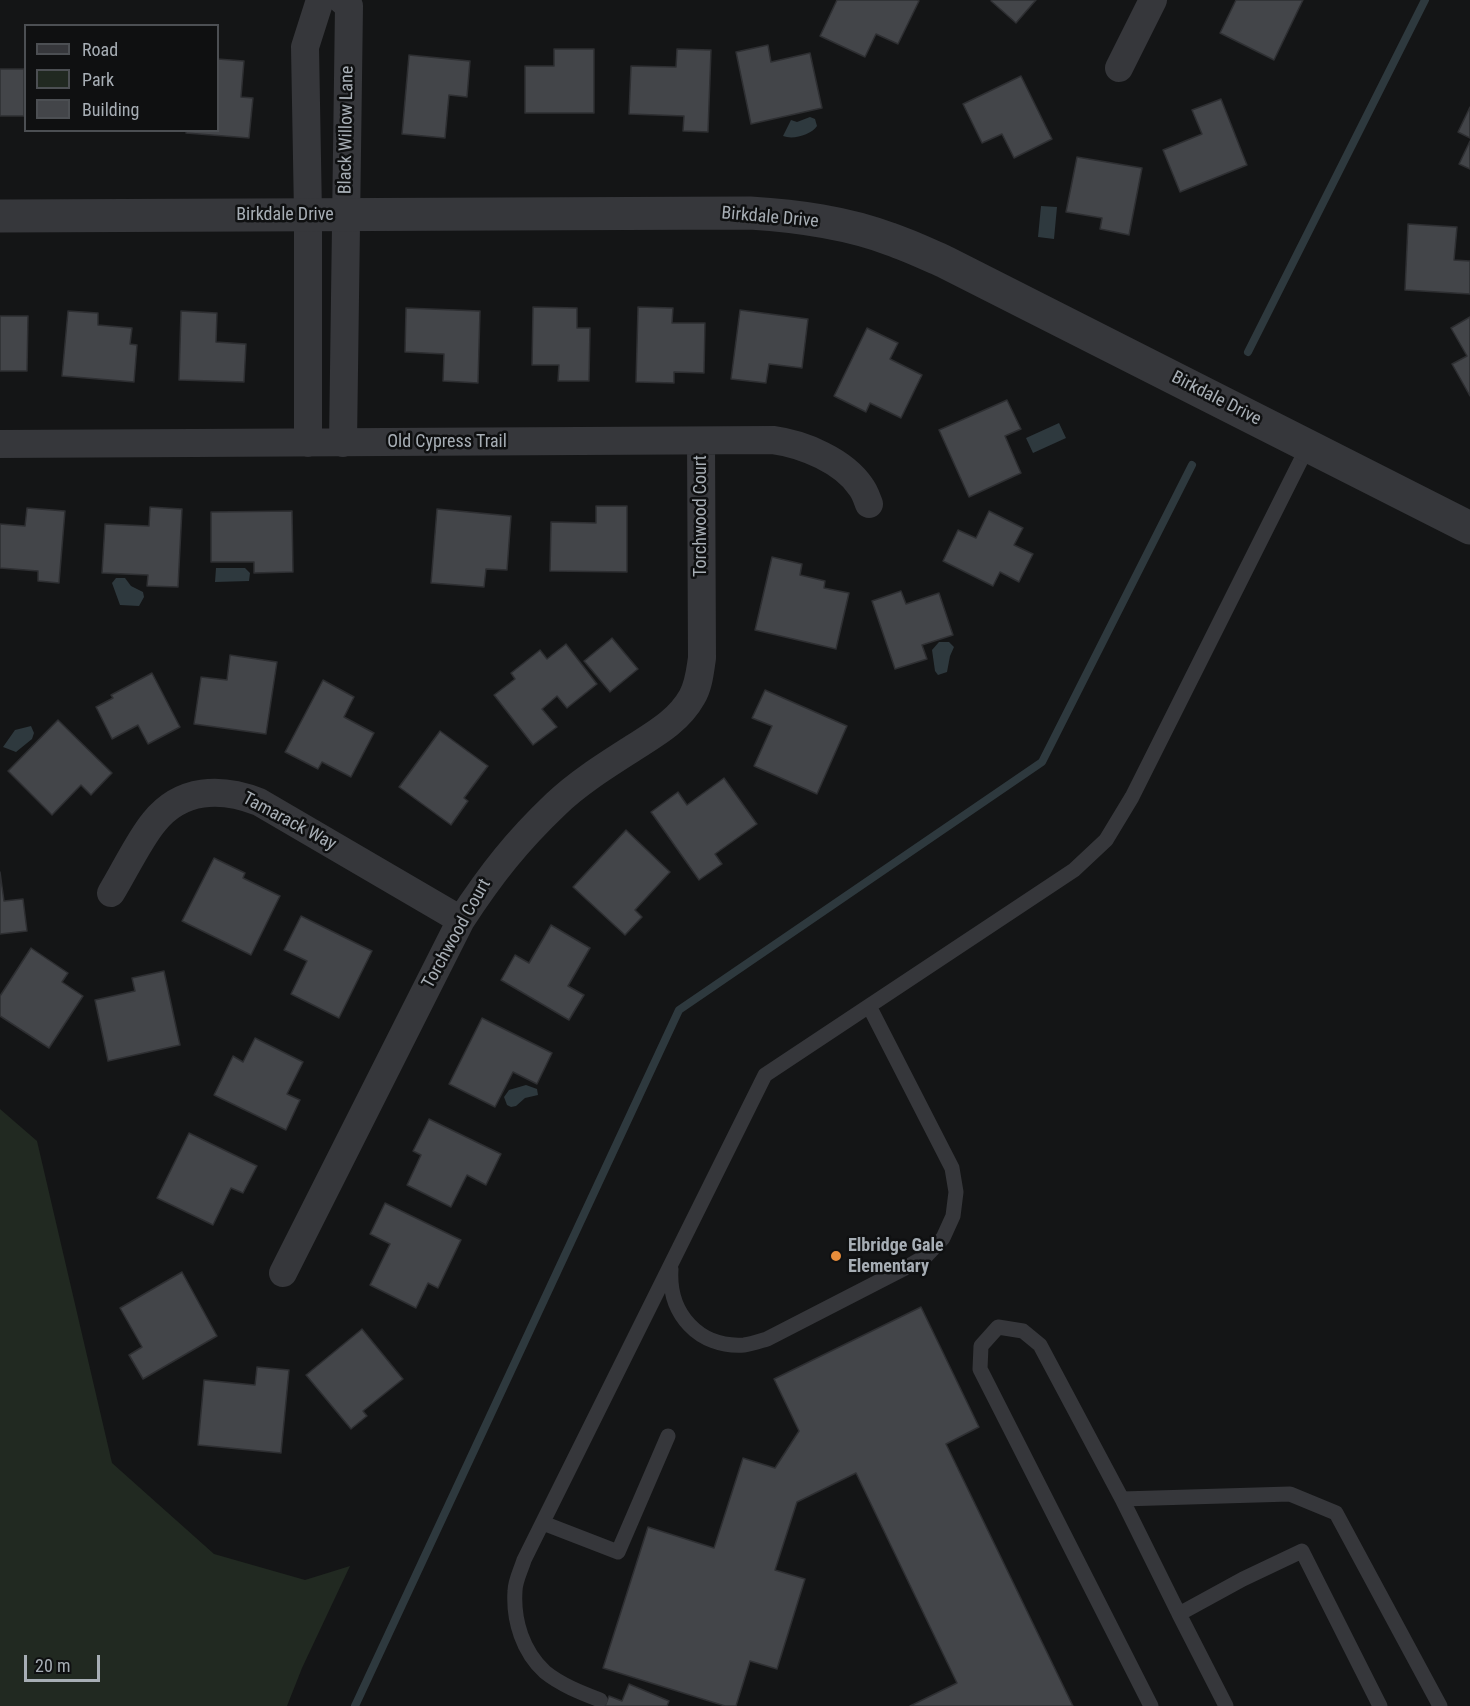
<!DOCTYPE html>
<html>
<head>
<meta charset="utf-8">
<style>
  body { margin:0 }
  #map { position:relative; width:1470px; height:1706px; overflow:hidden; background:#141516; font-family:"Roboto Condensed",sans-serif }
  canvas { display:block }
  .legend { position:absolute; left:24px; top:24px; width:195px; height:108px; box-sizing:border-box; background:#0f1011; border:2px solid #4c4f53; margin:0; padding:8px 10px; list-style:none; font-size:18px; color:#a7aeb5 }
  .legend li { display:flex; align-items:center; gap:12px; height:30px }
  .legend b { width:30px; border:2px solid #4c4f53 }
  .scale { position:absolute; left:24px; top:1655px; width:76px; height:27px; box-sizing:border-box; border:3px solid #a7aeb5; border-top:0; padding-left:8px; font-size:18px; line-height:21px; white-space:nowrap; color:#a7aeb5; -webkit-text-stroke:4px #0f1011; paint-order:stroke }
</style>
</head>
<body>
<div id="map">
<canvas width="1470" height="1706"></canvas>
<ul class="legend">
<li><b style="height:8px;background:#36373b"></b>Road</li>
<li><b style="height:16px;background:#212921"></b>Park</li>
<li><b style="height:16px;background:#434549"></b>Building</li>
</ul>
<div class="scale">20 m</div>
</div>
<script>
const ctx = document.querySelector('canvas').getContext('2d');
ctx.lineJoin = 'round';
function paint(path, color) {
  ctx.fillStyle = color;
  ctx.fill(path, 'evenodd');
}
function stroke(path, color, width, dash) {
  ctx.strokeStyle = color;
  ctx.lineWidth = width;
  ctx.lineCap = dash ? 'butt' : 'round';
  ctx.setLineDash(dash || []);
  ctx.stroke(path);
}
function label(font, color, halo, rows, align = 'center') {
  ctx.font = font + ' "Roboto Condensed",sans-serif';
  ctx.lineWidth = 5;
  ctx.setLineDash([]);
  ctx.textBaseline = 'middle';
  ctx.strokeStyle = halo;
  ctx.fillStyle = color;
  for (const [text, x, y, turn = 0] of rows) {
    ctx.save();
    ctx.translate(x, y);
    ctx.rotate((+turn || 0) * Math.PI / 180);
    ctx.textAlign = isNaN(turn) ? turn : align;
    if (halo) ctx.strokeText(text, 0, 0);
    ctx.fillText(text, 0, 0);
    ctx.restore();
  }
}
const green = new Path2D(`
  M 0,1109 L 37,1141 L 112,1463 L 214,1554 L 305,1580 L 350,1566 L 302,1668 L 287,1706 L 0,1706 Z`);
const water = new Path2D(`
  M 810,117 L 815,119 L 817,126 C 811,135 793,140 783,136 L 791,120 L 797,122 Z
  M 1041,206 L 1057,207 L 1054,239 L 1038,237 Z
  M 1059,423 L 1066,438 L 1033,453 L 1026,438 Z
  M 216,568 L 245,568 L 250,573 L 249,581 L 215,582 Z
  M 116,578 L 125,578 L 131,586 L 143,592 L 144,597 L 139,606 L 120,605 L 112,583 Z
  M 939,642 L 949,642 L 954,647 L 950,656 L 947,672 L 938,675 L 935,671 L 932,650 Z
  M 31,726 L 34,733 L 32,739 L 16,752 L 3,747 L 15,730 Z
  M 526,1085 L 537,1089 L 538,1095 L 525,1098 L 516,1106 L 511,1107 L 507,1105 L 504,1097 L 509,1090 Z`);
const stream = new Path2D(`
  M 1248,352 L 1425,0
  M 355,1706 L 679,1010 L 1042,762 L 1192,465`);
const building = new Path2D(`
  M 837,0 L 917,0 L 919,1 L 898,44 L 876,34 L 865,57 L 820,36 Z
  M 992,0 L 1036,0 L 1016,23 L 991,1 Z
  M 1236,0 L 1303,0 L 1274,60 L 1220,33 Z
  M 768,45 L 771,62 L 810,53 L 822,108 L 751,124 L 736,52 Z
  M 554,49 L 594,49 L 594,113 L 525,113 L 525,66 L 554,66 Z
  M 677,49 L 711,50 L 708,132 L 683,131 L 684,116 L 629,114 L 631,66 L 676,67 Z
  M 409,55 L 470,61 L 467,97 L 449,95 L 445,138 L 402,134 Z
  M 218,59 L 244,61 L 241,97 L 253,98 L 249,138 L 186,133 L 187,130 L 218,130 Z
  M 0,69 L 24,69 L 24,116 L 0,116 Z
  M 1021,76 L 1052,139 L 1014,158 L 1002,134 L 982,143 L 963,104 Z
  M 1221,99 L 1247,165 L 1180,192 L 1163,150 L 1202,134 L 1192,110 Z
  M 1470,107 L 1470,138 L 1458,132 Z
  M 1470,141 L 1470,169 L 1459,164 Z
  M 1077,157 L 1142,168 L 1129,235 L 1100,229 L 1102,218 L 1066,212 Z
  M 1408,224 L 1457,227 L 1454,260 L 1470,261 L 1470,294 L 1405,290 Z
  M 533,307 L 577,308 L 577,328 L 590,328 L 589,381 L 558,381 L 559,365 L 532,365 Z
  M 638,307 L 673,308 L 672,323 L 705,323 L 704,373 L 674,372 L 674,383 L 636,382 Z
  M 406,308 L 480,311 L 478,383 L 443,381 L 444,354 L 405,352 Z
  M 740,310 L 808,319 L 802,368 L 769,364 L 766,383 L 731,379 Z
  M 68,311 L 98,313 L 98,325 L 132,328 L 130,344 L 137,345 L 134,382 L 62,376 Z
  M 181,311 L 217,313 L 216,342 L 246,344 L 244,382 L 179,380 Z
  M 0,316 L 28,316 L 27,371 L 0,371 Z
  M 1470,317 L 1470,396 L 1452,364 L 1467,356 L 1451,328 Z
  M 867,328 L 898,343 L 890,359 L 922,375 L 901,418 L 870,403 L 866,412 L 834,396 Z
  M 1007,400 L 1021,429 L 1005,436 L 1021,473 L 969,497 L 939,430 Z
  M 596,506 L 627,506 L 627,572 L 550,571 L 551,522 L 596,523 Z
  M 150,507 L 182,509 L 178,587 L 147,586 L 148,575 L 102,573 L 105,524 L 149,526 Z
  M 27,508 L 65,511 L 59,583 L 38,581 L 38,571 L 0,568 L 0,524 L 25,526 Z
  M 437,509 L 511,516 L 507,570 L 486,569 L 484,587 L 431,583 Z
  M 292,511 L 293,572 L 254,573 L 254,562 L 211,562 L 211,512 Z
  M 989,511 L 1023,528 L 1014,545 L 1033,554 L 1019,582 L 1000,572 L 993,586 L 943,561 L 958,530 L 976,538 Z
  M 772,557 L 802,564 L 800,575 L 825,581 L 824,588 L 849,593 L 836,649 L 755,630 Z
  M 901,591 L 906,604 L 939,593 L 953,635 L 922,645 L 927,659 L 895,669 L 872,601 Z
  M 612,638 L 638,669 L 610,692 L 584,661 Z
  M 566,644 L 597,684 L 567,708 L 557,696 L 542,709 L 557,727 L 533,745 L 494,695 L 515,679 L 511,673 L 540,650 L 547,659 Z
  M 230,655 L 277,662 L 266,734 L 194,724 L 201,677 L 227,680 Z
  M 152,673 L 180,727 L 148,744 L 138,725 L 112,739 L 96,707 L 113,698 L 111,695 Z
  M 323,680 L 354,697 L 344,717 L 374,733 L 351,777 L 322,762 L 318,769 L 285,752 Z
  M 765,690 L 847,726 L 817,794 L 754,766 L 772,726 L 752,718 Z
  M 58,720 L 112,773 L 91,795 L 81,785 L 52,815 L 8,771 Z
  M 440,731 L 488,766 L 464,798 L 468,801 L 451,825 L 399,787 Z
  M 724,778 L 757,824 L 715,854 L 722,864 L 699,880 L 651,812 L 678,792 L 687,805 Z
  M 626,830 L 670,872 L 635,910 L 642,917 L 625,935 L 573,887 Z
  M 214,858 L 245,873 L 243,878 L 280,896 L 251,955 L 182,921 Z
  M 0,872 L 4,901 L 23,899 L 27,931 L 0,934 Z
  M 301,916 L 372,951 L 339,1018 L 291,994 L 307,961 L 284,950 Z
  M 551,925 L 590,948 L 568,986 L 584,995 L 569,1020 L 501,980 L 515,955 L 529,963 Z
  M 31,948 L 68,973 L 62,982 L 83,996 L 49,1048 L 0,1016 L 0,996 Z
  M 164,971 L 180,1045 L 108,1061 L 95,1000 L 135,991 L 132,978 Z
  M 482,1018 L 552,1053 L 537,1084 L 513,1072 L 495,1107 L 449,1084 Z
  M 255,1038 L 303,1062 L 287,1094 L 300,1100 L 286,1130 L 214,1095 L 233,1056 L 243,1062 Z
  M 429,1119 L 501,1154 L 486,1185 L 467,1175 L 451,1207 L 407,1185 L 421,1155 L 413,1151 Z
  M 189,1133 L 257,1166 L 243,1193 L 231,1188 L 213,1225 L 157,1198 Z
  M 385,1203 L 461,1240 L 438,1288 L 428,1283 L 416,1308 L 370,1285 L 390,1244 L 370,1234 Z
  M 182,1272 L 217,1336 L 143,1379 L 129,1355 L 142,1347 L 120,1308 Z
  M 921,1307 L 979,1427 L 946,1444 L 1073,1706 L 910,1706 L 957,1683 L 856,1473 L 797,1502 L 775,1570 L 805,1579 L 777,1669 L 750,1661 L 736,1706 L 725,1706 L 603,1668 L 648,1527 L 714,1548 L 743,1458 L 775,1468 L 799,1431 L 774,1379 Z
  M 362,1329 L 403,1379 L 363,1411 L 367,1416 L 351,1429 L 306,1375 Z
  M 257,1367 L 289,1370 L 281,1453 L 198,1445 L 204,1380 L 255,1385 Z
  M 629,1684 L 669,1701 L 667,1706 L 605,1706 L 609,1696 L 622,1701 Z`);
const service = new Path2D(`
  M 671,1269 C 668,1314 699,1348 744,1345 C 752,1344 760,1341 767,1339 L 905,1268 L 926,1256 L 943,1238 L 953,1216 L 956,1192 L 952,1168 L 869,1006
  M 1122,1499 L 1179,1614
  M 543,1523 L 618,1552 L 668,1436
  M 600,1700 C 582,1693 561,1685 545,1672 C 523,1652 513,1621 515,1591 C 515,1581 521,1570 524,1560 L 765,1075 L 1074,870 L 1106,840 L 1132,797 L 1308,446
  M 1151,1706 L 980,1369 L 981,1346 L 998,1327 L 1023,1331 L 1040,1345 L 1122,1499 L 1290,1494 L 1336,1513 L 1440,1706
  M 1226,1706 L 1179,1614 L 1243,1579 L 1302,1551 L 1380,1706`);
const minor = new Path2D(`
  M 342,0 L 349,6 L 343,443
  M 1119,68 L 1153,0
  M 308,443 L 308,214 L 305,47 L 320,0
  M 0,444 L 773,440 C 803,444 844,461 861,487 C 865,492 867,499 869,504
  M 111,893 C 124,872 139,840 154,822 C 181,788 221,787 259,802 L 461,920
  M 283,1273 L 461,920 C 491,874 517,841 556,804 C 578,783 605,766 630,750 C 653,735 678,722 692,697 C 699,685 700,671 702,658 L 701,441`);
const tertiary = new Path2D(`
  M 0,216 L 750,213 C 797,216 845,222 890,239 C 908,245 927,254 945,262 L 1470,528`);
const markers = [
  [836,1256,6,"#e78d3b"]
];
const streetNames = [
  ["Black Willow Lane",347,130,-89],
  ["Birkdale Drive",285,215],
  ["Birkdale Drive",770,218,5],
  ["Birkdale Drive",1216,399,27],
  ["Old Cypress Trail",447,442],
  ["Torchwood Court",701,516,-90],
  ["Tamarack Way",289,822,28],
  ["Torchwood Court",457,934,-61]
];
const poiNames = [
  ["Elbridge Gale",848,1246],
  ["Elementary",848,1267]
];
paint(green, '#212921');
paint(water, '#2e393e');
stroke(stream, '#2e393e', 8);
paint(building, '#434549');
stroke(building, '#2e2f32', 1.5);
stroke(service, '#36373b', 15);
stroke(minor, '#36373b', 28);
stroke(tertiary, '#36373b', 33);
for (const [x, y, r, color] of markers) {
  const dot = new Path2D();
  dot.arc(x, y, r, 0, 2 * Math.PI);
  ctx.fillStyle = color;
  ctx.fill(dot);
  stroke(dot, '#0f1011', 2);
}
label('18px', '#a7aeb5', '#0f1011', streetNames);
label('bold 18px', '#a7aeb5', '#0f1011', poiNames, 'left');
</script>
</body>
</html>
